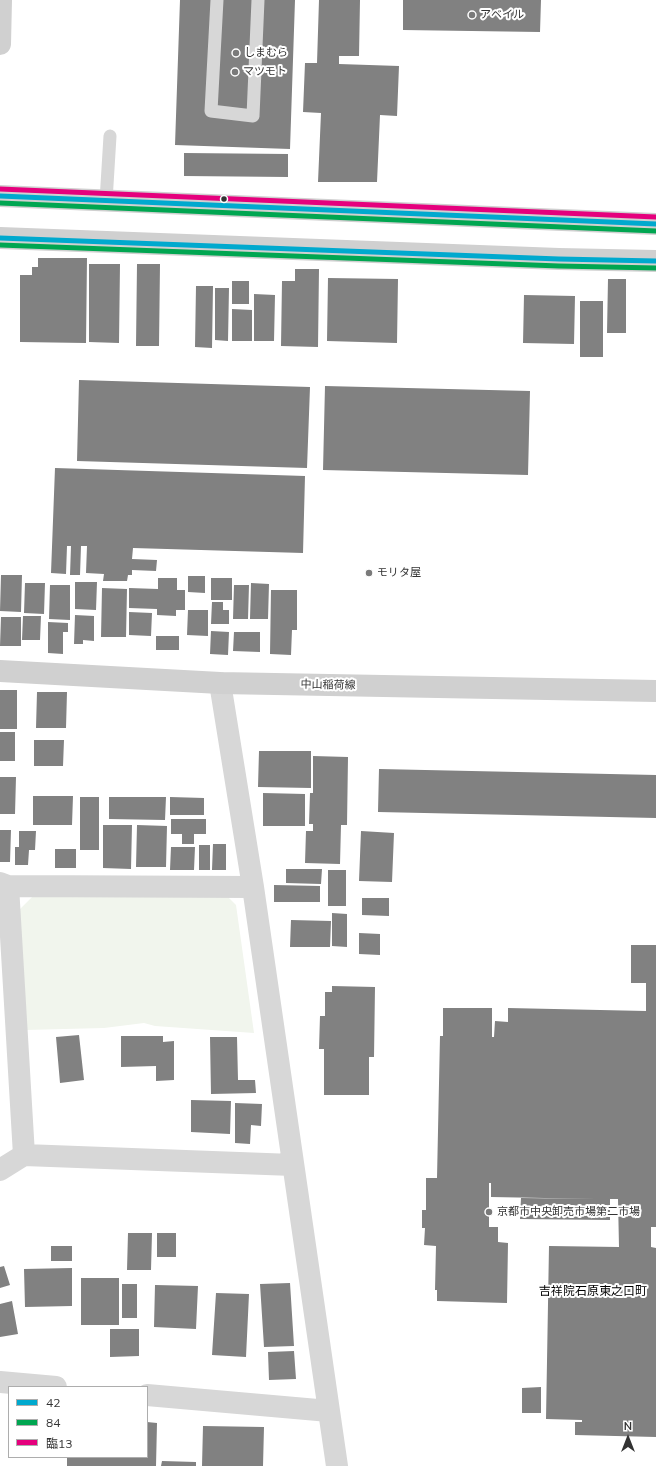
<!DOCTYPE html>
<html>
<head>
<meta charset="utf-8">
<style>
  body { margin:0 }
  #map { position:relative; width:656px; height:1466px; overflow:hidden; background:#fff; font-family:Mulish,"Noto Sans JP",sans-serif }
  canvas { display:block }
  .legend { position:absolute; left:8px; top:1386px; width:140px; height:72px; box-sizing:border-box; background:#fff; border:1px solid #adadad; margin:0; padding:5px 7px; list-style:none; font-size:12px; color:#333 }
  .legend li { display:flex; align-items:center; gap:8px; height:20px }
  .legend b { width:20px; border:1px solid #adadad }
  .north { position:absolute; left:608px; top:1418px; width:40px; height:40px; -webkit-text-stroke:3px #fff; paint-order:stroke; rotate:0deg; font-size:11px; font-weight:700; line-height:16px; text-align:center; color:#333 }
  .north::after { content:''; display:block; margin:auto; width:14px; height:18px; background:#333; clip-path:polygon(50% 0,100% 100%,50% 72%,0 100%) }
</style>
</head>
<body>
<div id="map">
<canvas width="656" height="1466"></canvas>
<ul class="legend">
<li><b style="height:5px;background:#00a9ce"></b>42</li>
<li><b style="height:5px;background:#00a651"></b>84</li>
<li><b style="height:5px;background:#e5007d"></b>臨13</li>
</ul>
<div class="north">N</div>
</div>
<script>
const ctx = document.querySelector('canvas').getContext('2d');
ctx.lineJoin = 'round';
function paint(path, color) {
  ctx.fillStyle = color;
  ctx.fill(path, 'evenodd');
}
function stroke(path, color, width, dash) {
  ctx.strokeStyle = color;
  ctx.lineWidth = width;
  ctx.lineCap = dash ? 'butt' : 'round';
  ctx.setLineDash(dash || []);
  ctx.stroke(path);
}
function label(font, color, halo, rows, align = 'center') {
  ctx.font = font + ' Mulish,"Noto Sans JP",sans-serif';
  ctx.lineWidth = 4;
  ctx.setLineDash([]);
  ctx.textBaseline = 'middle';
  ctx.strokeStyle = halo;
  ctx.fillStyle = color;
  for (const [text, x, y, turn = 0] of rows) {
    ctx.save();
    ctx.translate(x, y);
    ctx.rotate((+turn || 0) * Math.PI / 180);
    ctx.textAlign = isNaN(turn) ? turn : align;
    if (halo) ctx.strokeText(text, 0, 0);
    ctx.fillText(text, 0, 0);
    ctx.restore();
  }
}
const green = new Path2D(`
  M 33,896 L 228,897 L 236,905 L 254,1033 L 155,1026 L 144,1023 L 104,1028 L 25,1030 L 19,910 Z`);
const building = new Path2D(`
  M 180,0 L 295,0 L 290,149 L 175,145 Z
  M 319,0 L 360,0 L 359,56 L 339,56 L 339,64 L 399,66 L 397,116 L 380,115 L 377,182 L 318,182 L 321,113 L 303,112 L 305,63 L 317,63 Z
  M 403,0 L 541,0 L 540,32 L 403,30 Z
  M 184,153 L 288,154 L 288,177 L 184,176 Z
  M 38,258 L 87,258 L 86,343 L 20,342 L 20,275 L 32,275 L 32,267 L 38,267 Z
  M 89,264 L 120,264 L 119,343 L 89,342 Z
  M 137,264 L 160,264 L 159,346 L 136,346 Z
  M 295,269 L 319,269 L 318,347 L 281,346 L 282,281 L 295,281 Z
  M 328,278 L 398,279 L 397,343 L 327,341 Z
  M 608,279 L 626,279 L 626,333 L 607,333 Z
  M 232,281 L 249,281 L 249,304 L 232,304 Z
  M 196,286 L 213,286 L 212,348 L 195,347 Z
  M 215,288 L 229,288 L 228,341 L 215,340 Z
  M 254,294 L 275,295 L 274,341 L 254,341 Z
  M 524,295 L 575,296 L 574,344 L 523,343 Z
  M 580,301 L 603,301 L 603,357 L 580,357 Z
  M 232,309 L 252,310 L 252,341 L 232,341 Z
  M 79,380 L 310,387 L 307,468 L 77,461 Z
  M 325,386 L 530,391 L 528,475 L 323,470 Z
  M 55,468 L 305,476 L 303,553 L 133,548 L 132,559 L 157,560 L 156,571 L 132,570 L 132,575 L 128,575 L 127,581 L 103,581 L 104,574 L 86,573 L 87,546 L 81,546 L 80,575 L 70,575 L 71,546 L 67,546 L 66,574 L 51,573 Z
  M 1,575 L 22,575 L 21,612 L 0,611 Z
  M 188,576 L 205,576 L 205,593 L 188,592 Z
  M 158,578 L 177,578 L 177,590 L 185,590 L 185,610 L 176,610 L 176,616 L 157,615 L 157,609 L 129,608 L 129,588 L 158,589 Z
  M 211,578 L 232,578 L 232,600 L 211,600 Z
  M 75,582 L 97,582 L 96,610 L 75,609 Z
  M 25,583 L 45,583 L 44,614 L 24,613 Z
  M 251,583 L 269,584 L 268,619 L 250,619 Z
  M 50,585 L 70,585 L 70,620 L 49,619 Z
  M 234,585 L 249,585 L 248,619 L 233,619 Z
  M 102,588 L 127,589 L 126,637 L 101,637 Z
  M 271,590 L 297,590 L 297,630 L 292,630 L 291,655 L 270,654 Z
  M 212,602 L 223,602 L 223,610 L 229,610 L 229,624 L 211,624 Z
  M 188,610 L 208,610 L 208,636 L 187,635 Z
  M 129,612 L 152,613 L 151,636 L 129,635 Z
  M 75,615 L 94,616 L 94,641 L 83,640 L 83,644 L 74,644 Z
  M 23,616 L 41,616 L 40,640 L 22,640 Z
  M 1,617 L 21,617 L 21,646 L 0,646 Z
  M 48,622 L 68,623 L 68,632 L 63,632 L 63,654 L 48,653 Z
  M 211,631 L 229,632 L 228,655 L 210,654 Z
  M 234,632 L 260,632 L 260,652 L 233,651 Z
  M 156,636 L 179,636 L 179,650 L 156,650 Z
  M 0,690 L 17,690 L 17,729 L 0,729 Z
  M 37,692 L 67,692 L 66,728 L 36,728 Z
  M 0,732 L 15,732 L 15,761 L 0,761 Z
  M 34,740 L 64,740 L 63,766 L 34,766 Z
  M 259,751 L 311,751 L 311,788 L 258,787 Z
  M 313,756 L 348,757 L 347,825 L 341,825 L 340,864 L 305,863 L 306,831 L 313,831 L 313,824 L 309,824 L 310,793 L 313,793 Z
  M 379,769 L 656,775 L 656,818 L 378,812 Z
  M 0,777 L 16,777 L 15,814 L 0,814 Z
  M 263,793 L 305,794 L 305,826 L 263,826 Z
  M 33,796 L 73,796 L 72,825 L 33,825 Z
  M 80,797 L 99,797 L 99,850 L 80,850 Z
  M 109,797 L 166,797 L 165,820 L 109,819 Z
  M 170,797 L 204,798 L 204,815 L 170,815 Z
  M 171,819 L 206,819 L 206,834 L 194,834 L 194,844 L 182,844 L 182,834 L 171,834 Z
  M 103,825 L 132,825 L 131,869 L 103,868 Z
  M 137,825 L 167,826 L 166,867 L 136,867 Z
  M 0,830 L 11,830 L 10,862 L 0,862 Z
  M 19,831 L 36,831 L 35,850 L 29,850 L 28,865 L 15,865 L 15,847 L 19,847 Z
  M 361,831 L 394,833 L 392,882 L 359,881 Z
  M 213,844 L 226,844 L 226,870 L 212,870 Z
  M 199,845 L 210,845 L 210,870 L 199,870 Z
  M 171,847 L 195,847 L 194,870 L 170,870 Z
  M 55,849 L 76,849 L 76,868 L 55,868 Z
  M 286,869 L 322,869 L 321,884 L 286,883 Z
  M 328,870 L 346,870 L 346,906 L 328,906 Z
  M 274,885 L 320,886 L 320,902 L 274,902 Z
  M 362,898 L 389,898 L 389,916 L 362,915 Z
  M 332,913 L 347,914 L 347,947 L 332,946 Z
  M 291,920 L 331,921 L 330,947 L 290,947 Z
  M 359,933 L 380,934 L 380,955 L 359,954 Z
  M 631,945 L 656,945 L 656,1227 L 651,1227 L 651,1247 L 656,1248 L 656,1437 L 575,1435 L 575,1422 L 582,1422 L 582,1420 L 546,1419 L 549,1246 L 619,1247 L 618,1199 L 610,1199 L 610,1220 L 520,1219 L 521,1198 L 598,1199 L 491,1197 L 491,1183 L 489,1183 L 489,1227 L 498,1227 L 498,1242 L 508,1243 L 507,1303 L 437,1301 L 437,1290 L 435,1290 L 436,1246 L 424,1245 L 425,1228 L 422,1228 L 422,1210 L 426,1210 L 426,1178 L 437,1178 L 440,1036 L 443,1036 L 443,1008 L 492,1008 L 492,1037 L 494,1037 L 495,1021 L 508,1022 L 508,1008 L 646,1011 L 646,983 L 631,983 Z
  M 332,986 L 375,987 L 374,1057 L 369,1057 L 369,1095 L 324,1095 L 324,1049 L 319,1049 L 320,1016 L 325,1016 L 325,992 L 332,992 Z
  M 79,1035 L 84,1080 L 60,1083 L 56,1037 Z
  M 121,1036 L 163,1036 L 163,1042 L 174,1041 L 174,1080 L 156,1081 L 156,1066 L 121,1067 Z
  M 210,1037 L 237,1037 L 238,1080 L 255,1080 L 256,1093 L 211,1094 Z
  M 191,1100 L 231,1101 L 230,1134 L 191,1132 Z
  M 235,1103 L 262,1104 L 261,1126 L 251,1125 L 250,1144 L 235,1143 Z
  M 128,1233 L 152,1233 L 151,1270 L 127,1270 Z
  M 157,1233 L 176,1233 L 176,1257 L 157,1257 Z
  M 51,1246 L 72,1246 L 72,1261 L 51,1261 Z
  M 4,1266 L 10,1285 L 0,1288 L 0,1267 Z
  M 72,1268 L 72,1306 L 25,1307 L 24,1269 Z
  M 81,1278 L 119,1278 L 119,1325 L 81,1325 Z
  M 290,1283 L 294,1346 L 264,1347 L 260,1284 Z
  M 122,1284 L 137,1284 L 137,1318 L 122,1318 Z
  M 155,1285 L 198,1286 L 196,1329 L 154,1327 Z
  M 216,1293 L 249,1294 L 246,1357 L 212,1355 Z
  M 12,1301 L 18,1334 L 0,1337 L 0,1304 Z
  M 110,1329 L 139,1329 L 139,1356 L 110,1357 Z
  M 294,1351 L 296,1379 L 269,1380 L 268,1352 Z
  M 541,1387 L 541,1413 L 522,1413 L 522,1388 Z
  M 147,1422 L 157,1423 L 156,1466 L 67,1466 L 67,1457 L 147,1457 Z
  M 203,1426 L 264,1427 L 263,1466 L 202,1466 Z
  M 162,1461 L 196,1462 L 196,1466 L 161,1466 Z`);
const lane = new Path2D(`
  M 217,0 L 211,111 L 253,116 L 258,0
  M 106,201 L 110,136`);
const street = new Path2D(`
  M 220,683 L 253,887 L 337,1466
  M 0,883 L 8,886 L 253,887
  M 8,886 L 24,1155
  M 0,1170 L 24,1155 L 293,1165
  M 0,1382 L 56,1387
  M 147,1395 L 329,1411`);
const secondary = new Path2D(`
  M 0,44 L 1,0
  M 0,196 L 656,224
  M 0,238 L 559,259 L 656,261
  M 0,671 L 220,683 L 656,691`);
const bus1 = new Path2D(`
  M 0,196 L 656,224
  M 0,238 L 559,259 L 656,261`);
const bus2 = new Path2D(`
  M 0,203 L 656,231
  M 0,245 L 559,266 L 656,268`);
const bus3 = new Path2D(`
  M 0,189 L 656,217`);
const markers = [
  [472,15,4,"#7a7a7a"],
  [236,53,4,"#7a7a7a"],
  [235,72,4,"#7a7a7a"],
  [224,199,3.5,"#333"],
  [369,573,4,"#7a7a7a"],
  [489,1212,4,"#7a7a7a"]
];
const poiNames = [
  ["アベイル",480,15],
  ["しまむら",244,53],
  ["マツモト",243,72],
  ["モリタ屋",377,573],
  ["京都市中央卸売市場第二市場",497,1212]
];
const streetNames = [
  ["中山稲荷線",328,685,1]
];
const neighbourhoodNames = [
  ["吉祥院石原東之口町",593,1291]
];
paint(green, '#f1f5ed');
paint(building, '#818181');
stroke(lane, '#d7d7d7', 13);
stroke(street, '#d7d7d7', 22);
stroke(secondary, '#d0d0d0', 22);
stroke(bus1, '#00a9ce', 5);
stroke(bus2, '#00a651', 5);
stroke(bus3, '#e5007d', 5);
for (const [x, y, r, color] of markers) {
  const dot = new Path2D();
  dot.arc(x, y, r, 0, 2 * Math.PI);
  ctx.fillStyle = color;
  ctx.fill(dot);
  stroke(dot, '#fff', 1.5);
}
label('11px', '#333', '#fff', poiNames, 'left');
label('11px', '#333', '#fff', streetNames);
label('12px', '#000', '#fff', neighbourhoodNames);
</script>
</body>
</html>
